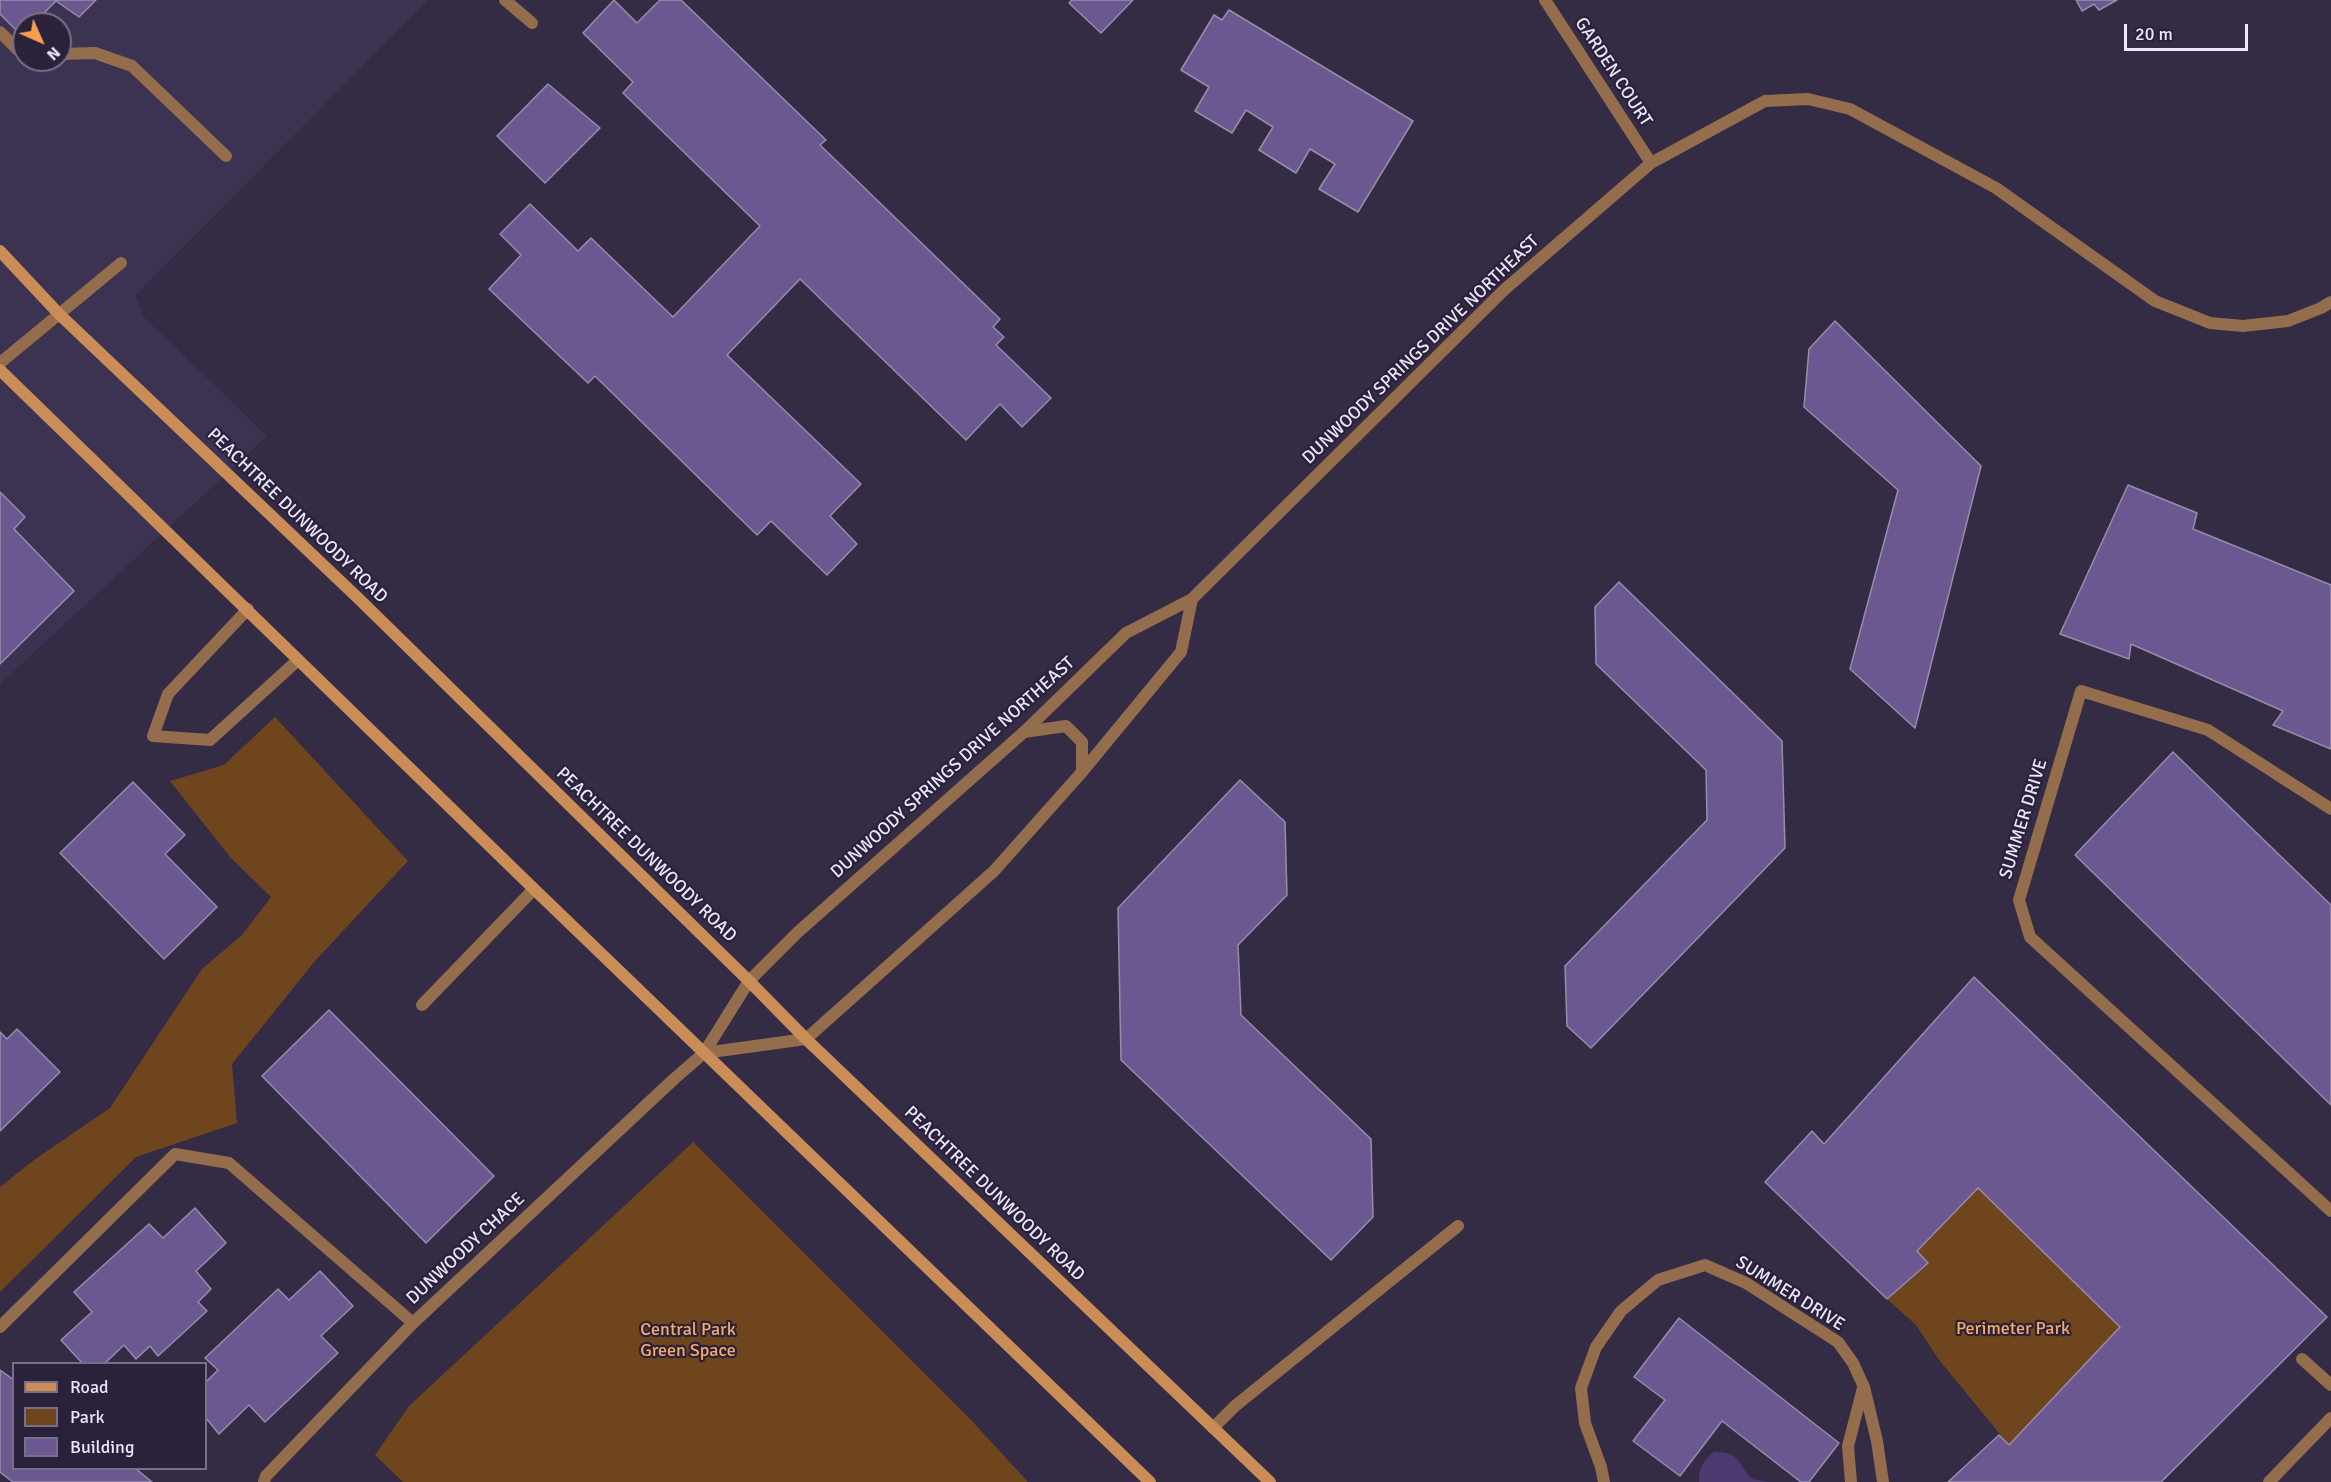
<!DOCTYPE html>
<html>
<head>
<meta charset="utf-8">
<style>
  body { margin:0 }
  #map { position:relative; width:2331px; height:1482px; overflow:hidden; background:#342b45; font-family:Signika,sans-serif }
  canvas { display:block }
  .legend { position:absolute; left:12px; top:1362px; width:195px; height:108px; box-sizing:border-box; background:#2a213b; border:2px solid #777087; margin:0; padding:8px 10px; list-style:none; font-size:18px; color:#ebe6f8 }
  .legend li { display:flex; align-items:center; gap:12px; height:30px }
  .legend b { width:30px; border:2px solid #777087 }
  .north { position:absolute; left:12px; top:12px; width:60px; height:60px; box-sizing:border-box; background:#2a213b; border:2px solid #777087; border-radius:50%; rotate:135deg; font-size:16px; font-weight:700; line-height:24px; text-align:center; color:#ebe6f8 }
  .north::after { content:''; display:block; margin:auto; width:21px; height:27px; background:#f9a04c; clip-path:polygon(50% 0,100% 100%,50% 72%,0 100%) }
  .scale { position:absolute; left:2124px; top:24px; width:124px; height:27px; box-sizing:border-box; border:3px solid #ebe6f8; border-top:0; padding-left:8px; font-size:18px; line-height:21px; white-space:nowrap; color:#ebe6f8; -webkit-text-stroke:4px #2a213b; paint-order:stroke }
</style>
</head>
<body>
<div id="map">
<canvas width="2331" height="1482"></canvas>
<ul class="legend">
<li><b style="height:8px;background:#cb8d57"></b>Road</li>
<li><b style="height:16px;background:#6f451e"></b>Park</li>
<li><b style="height:16px;background:#6b5891"></b>Building</li>
</ul>
<div class="north">N</div>
<div class="scale">20 m</div>
</div>
<script>
const ctx = document.querySelector('canvas').getContext('2d');
ctx.lineJoin = 'round';
function paint(path, color) {
  ctx.fillStyle = color;
  ctx.fill(path, 'evenodd');
}
function stroke(path, color, width, dash) {
  ctx.strokeStyle = color;
  ctx.lineWidth = width;
  ctx.lineCap = dash ? 'butt' : 'round';
  ctx.setLineDash(dash || []);
  ctx.stroke(path);
}
function label(font, color, halo, rows, align = 'center') {
  ctx.font = font + ' Signika,sans-serif';
  ctx.lineWidth = 4.5;
  ctx.setLineDash([]);
  ctx.textBaseline = 'middle';
  ctx.strokeStyle = halo;
  ctx.fillStyle = color;
  for (const [text, x, y, turn = 0] of rows) {
    ctx.save();
    ctx.translate(x, y);
    ctx.rotate((+turn || 0) * Math.PI / 180);
    ctx.textAlign = isNaN(turn) ? turn : align;
    if (halo) ctx.strokeText(text, 0, 0);
    ctx.fillText(text, 0, 0);
    ctx.restore();
  }
}
const built = new Path2D(`
  M 0,0 L 428,0 L 136,295 L 143,316 L 267,436 L 0,684 ZM 24,24 L 60,24 L 60,60 L 24,60 Z`);
const green = new Path2D(`
  M 275,717 L 408,861 L 315,961 L 232,1064 L 237,1123 L 136,1157 L 0,1292 L 0,1187 L 34,1160 L 110,1108 L 202,969 L 242,935 L 271,897 L 230,857 L 170,781 L 224,765 Z
  M 693,1142 L 972,1421 L 1028,1482 L 403,1482 L 375,1455 L 409,1406 Z
  M 1978,1188 L 2120,1327 L 2009,1445 L 1939,1360 L 1916,1325 L 1887,1299 L 1927,1263 L 1917,1251 Z`);
const water = new Path2D(`
  M 1714,1452 C 1741,1451 1737,1464 1752,1479 L 1769,1482 L 1699,1482 C 1698,1468 1703,1461 1714,1452 Z`);
const building = new Path2D(`
  M 0,0 L 96,0 L 79,17 L 56,1 L 33,24 L 24,24 L 24,33 L 22,36 L 0,14 Z
  M 614,0 L 637,23 L 660,0 L 681,0 L 826,140 L 820,145 L 1000,319 L 993,327 L 1004,337 L 996,345 L 1051,398 L 1022,427 L 1000,404 L 966,440 L 800,279 L 727,355 L 861,484 L 830,516 L 857,544 L 827,575 L 771,521 L 757,535 L 595,376 L 588,383 L 489,289 L 521,255 L 500,234 L 530,204 L 578,251 L 591,238 L 673,317 L 760,226 L 623,93 L 633,82 L 583,33 Z
  M 1072,0 L 1133,0 L 1101,33 L 1069,3 Z
  M 2076,0 L 2117,0 L 2099,10 L 2094,4 L 2082,11 Z
  M 1229,10 L 1413,121 L 1358,212 L 1319,189 L 1335,164 L 1310,149 L 1296,173 L 1259,150 L 1273,127 L 1246,110 L 1232,133 L 1195,111 L 1209,87 L 1181,70 L 1214,15 L 1222,20 Z
  M 548,84 L 600,128 L 545,183 L 497,136 Z
  M 1835,321 L 1981,466 L 1915,728 L 1850,669 L 1898,490 L 1804,407 L 1809,349 Z
  M 2128,485 L 2197,513 L 2193,529 L 2331,585 L 2331,749 L 2273,725 L 2283,711 L 2131,644 L 2129,659 L 2060,634 Z
  M 0,492 L 25,517 L 14,529 L 74,591 L 0,664 Z
  M 1619,582 L 1782,741 L 1785,848 L 1591,1048 L 1567,1026 L 1565,966 L 1707,820 L 1706,770 L 1596,664 L 1595,607 Z
  M 2173,752 L 2331,905 L 2331,1105 L 2075,855 Z
  M 1240,780 L 1285,822 L 1287,895 L 1238,945 L 1241,1015 L 1371,1139 L 1373,1217 L 1331,1260 L 1121,1060 L 1118,908 Z
  M 133,782 L 185,835 L 165,854 L 217,907 L 164,959 L 60,853 Z
  M 1974,977 L 2327,1317 L 2161,1482 L 1948,1482 L 1999,1435 L 2009,1445 L 2120,1327 L 1978,1188 L 1917,1251 L 1928,1263 L 1887,1299 L 1765,1182 L 1812,1131 L 1824,1144 Z
  M 329,1010 L 494,1176 L 426,1243 L 262,1076 Z
  M 17,1029 L 60,1072 L 0,1131 L 0,1032 L 7,1039 Z
  M 195,1208 L 226,1243 L 196,1271 L 211,1289 L 198,1302 L 207,1311 L 158,1356 L 150,1346 L 136,1359 L 124,1345 L 104,1364 L 83,1364 L 61,1340 L 92,1312 L 74,1292 L 149,1224 L 163,1238 Z
  M 320,1271 L 353,1306 L 321,1336 L 338,1353 L 265,1422 L 249,1405 L 219,1434 L 206,1418 L 206,1382 L 218,1370 L 205,1358 L 278,1289 L 289,1300 Z
  M 1679,1318 L 1839,1443 L 1809,1482 L 1801,1482 L 1722,1421 L 1680,1476 L 1633,1441 L 1665,1400 L 1634,1377 Z
  M 0,1370 L 14,1380 L 14,1468 L 135,1468 L 152,1482 L 13,1482 L 0,1472 Z`);
const service = new Path2D(`
  M 505,0 L 532,23
  M 0,32 L 17,49 L 24,50
  M 60,54 L 95,53 L 132,66 L 226,156
  M 0,363 L 121,263
  M 248,609 L 168,694 L 153,736 L 210,740 L 298,660
  M 1024,732 L 1066,726 L 1082,742 L 1082,772
  M 422,1005 L 534,889
  M 0,1327 L 175,1154 L 229,1163 L 413,1323
  M 1213,1428 L 1235,1406 L 1458,1226`);
const minor = new Path2D(`
  M 1545,0 L 1651,163
  M 2331,809 L 2208,730 L 2081,691 L 2019,900 L 2030,937 L 2331,1211
  M 704,1053 L 806,1039 L 994,871 L 1082,772 L 1181,652 L 1192,599
  M 2302,1359 L 2331,1385
  M 264,1482 L 266,1476 L 413,1323 L 674,1079 L 704,1053 L 749,981 L 798,932 L 1024,732 L 1126,633 L 1192,599 L 1504,290 L 1651,163 L 1765,101 L 1808,99 L 1850,109 L 1996,188 L 2155,301 L 2210,323 L 2243,326 L 2288,321 L 2321,308 L 2331,302
  M 1604,1482 L 1601,1467 L 1585,1423 L 1581,1388 L 1596,1347 L 1621,1311 L 1658,1280 L 1705,1265 L 1746,1283 L 1838,1342 L 1853,1363 L 1864,1387 L 1877,1441 L 1883,1482
  M 1851,1482 L 1848,1446 L 1863,1388
  M 2269,1482 L 2331,1418`);
const secondary = new Path2D(`
  M 0,251 L 59,314 L 359,599 L 749,981 L 806,1039 L 1270,1482
  M 0,370 L 534,889 L 1150,1482`);
const streetNames = [
  ["GARDEN COURT",1613,72,57],
  ["DUNWOODY SPRINGS DRIVE NORTHEAST",1421,350,-44],
  ["PEACHTREE DUNWOODY ROAD",297,516,44],
  ["DUNWOODY SPRINGS DRIVE NORTHEAST",953,768,-42],
  ["SUMMER DRIVE",2024,819,-73],
  ["PEACHTREE DUNWOODY ROAD",646,855,44],
  ["PEACHTREE DUNWOODY ROAD",994,1194,44],
  ["DUNWOODY CHACE",466,1249,-43],
  ["SUMMER DRIVE",1790,1294,32]
];
const parkNames = [
  ["Perimeter Park",2013,1329],
  ["Central Park",688,1330],
  ["Green Space",688,1351]
];
paint(built, '#3c3252');
paint(green, '#6f451e');
paint(water, '#4c396f');
paint(building, '#6b5891');
stroke(building, '#968dac', 1.5);
stroke(service, '#936d4c', 12);
stroke(minor, '#936d4c', 12);
stroke(secondary, '#cb8d57', 12);
label('18px', '#ebe6f8', '#2a213b', streetNames);
label('18px', '#f6ab69', '#2a213b', parkNames);
</script>
</body>
</html>
